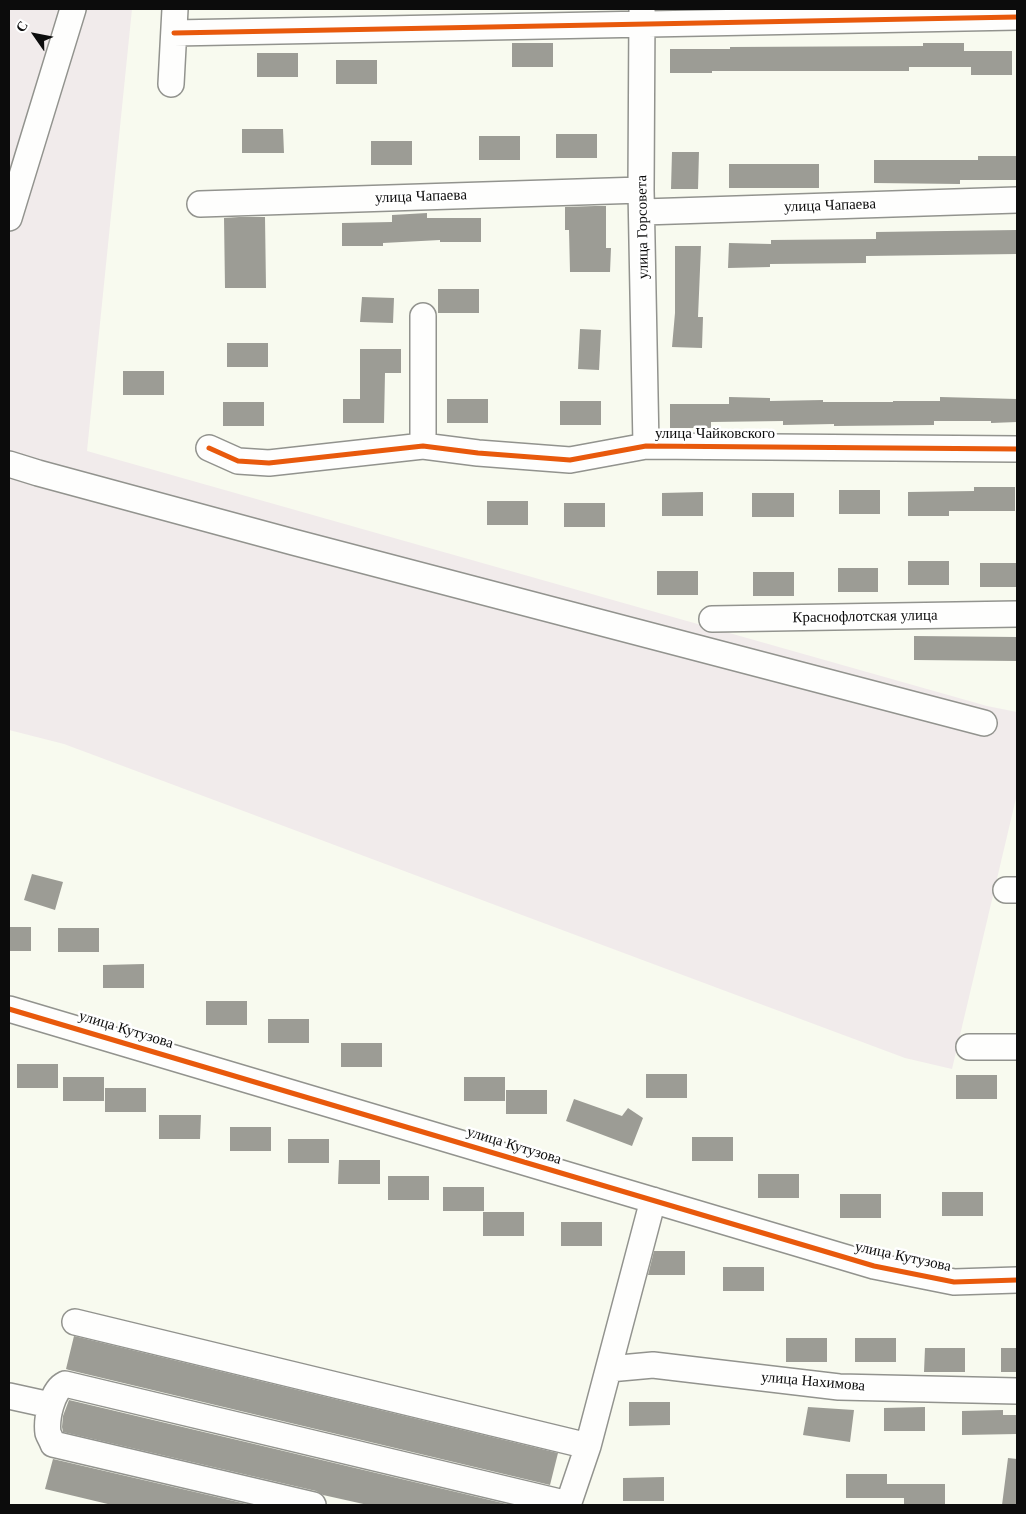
<!DOCTYPE html>
<html>
<head>
<meta charset="utf-8">
<style>
  body { margin:0 }
  #map { position:relative; width:1026px; height:1514px; overflow:hidden; background:#f8faef; font-family:"Times New Roman",serif }
  canvas { display:block }
  .frame { position:absolute; inset:0; border:10px solid #0c0c0c; pointer-events:none }
  .north { position:absolute; left:10px; top:10px; width:50px; height:50px; -webkit-text-stroke:4px #fff; paint-order:stroke; rotate:303deg; font-size:14px; font-weight:700; line-height:20px; text-align:center; color:#0c0c0c }
  .north::after { content:''; display:block; margin:auto; width:18px; height:22px; background:#0c0c0c; clip-path:polygon(50% 0,100% 100%,50% 72%,0 100%) }
</style>
</head>
<body>
<div id="map">
<canvas width="1026" height="1514"></canvas>
<div class="frame"></div>
<div class="north">С</div>
</div>
<script>
const ctx = document.querySelector('canvas').getContext('2d');
ctx.lineJoin = 'round';
function paint(path, color) {
  ctx.fillStyle = color;
  ctx.fill(path, 'evenodd');
}
function stroke(path, color, width, dash) {
  ctx.strokeStyle = color;
  ctx.lineWidth = width;
  ctx.lineCap = dash ? 'butt' : 'round';
  ctx.setLineDash(dash || []);
  ctx.stroke(path);
}
function label(font, color, halo, rows, align = 'center') {
  ctx.font = font + ' "Times New Roman",serif';
  ctx.lineWidth = 5;
  ctx.setLineDash([]);
  ctx.textBaseline = 'middle';
  ctx.strokeStyle = halo;
  ctx.fillStyle = color;
  for (const [text, x, y, turn = 0] of rows) {
    ctx.save();
    ctx.translate(x, y);
    ctx.rotate((+turn || 0) * Math.PI / 180);
    ctx.textAlign = isNaN(turn) ? turn : align;
    if (halo) ctx.strokeText(text, 0, 0);
    ctx.fillText(text, 0, 0);
    ctx.restore();
  }
}
const industrial = new Path2D(`
  M 9,9 L 132,9 L 87,451 L 987,706 L 1017,712 L 1017,794 L 952,1069 L 905,1058 L 64,744 L 9,730 Z`);
const building = new Path2D(`
  M 512,43 L 553,43 L 553,67 L 512,67 Z
  M 923,43 L 964,43 L 964,51 L 1012,51 L 1012,75 L 971,75 L 971,67 L 909,67 L 909,71 L 712,71 L 712,73 L 670,73 L 670,49 L 730,49 L 730,47 L 923,46 Z
  M 257,53 L 298,53 L 298,77 L 257,77 Z
  M 336,60 L 377,60 L 377,84 L 336,84 Z
  M 242,129 L 283,129 L 284,153 L 242,153 Z
  M 556,134 L 597,134 L 597,158 L 556,158 Z
  M 479,136 L 520,136 L 520,160 L 479,160 Z
  M 371,141 L 412,141 L 412,165 L 371,165 Z
  M 672,152 L 699,152 L 698,189 L 671,189 Z
  M 978,156 L 1017,156 L 1017,180 L 960,180 L 960,184 L 874,183 L 874,160 L 978,160 Z
  M 729,164 L 819,164 L 819,188 L 729,188 Z
  M 595,206 L 606,206 L 606,248 L 611,248 L 610,272 L 570,272 L 569,230 L 565,230 L 565,207 Z
  M 427,213 L 427,218 L 481,218 L 481,242 L 440,242 L 440,240 L 383,243 L 383,246 L 342,246 L 342,223 L 392,222 L 392,215 Z
  M 239,217 L 265,217 L 266,288 L 225,288 L 224,218 Z
  M 1017,230 L 1017,254 L 866,256 L 866,263 L 770,264 L 770,267 L 728,268 L 729,243 L 771,244 L 771,240 L 876,239 L 876,232 Z
  M 675,246 L 701,246 L 698,317 L 703,317 L 702,348 L 672,347 L 675,313 Z
  M 438,289 L 479,289 L 479,313 L 438,313 Z
  M 362,297 L 394,298 L 393,323 L 360,322 Z
  M 580,329 L 601,330 L 599,370 L 578,369 Z
  M 227,343 L 268,343 L 268,367 L 227,367 Z
  M 360,349 L 401,349 L 401,373 L 385,373 L 384,423 L 343,423 L 343,399 L 360,399 Z
  M 123,371 L 164,371 L 164,395 L 123,395 Z
  M 729,397 L 770,398 L 770,401 L 823,400 L 823,402 L 893,402 L 893,401 L 940,401 L 940,397 L 1017,399 L 1017,422 L 991,423 L 991,421 L 934,421 L 934,425 L 834,426 L 834,424 L 783,425 L 783,421 L 711,422 L 711,428 L 670,428 L 670,404 L 729,404 Z
  M 447,399 L 488,399 L 488,423 L 447,423 Z
  M 560,401 L 601,401 L 601,425 L 560,425 Z
  M 223,402 L 264,402 L 264,426 L 223,426 Z
  M 974,487 L 1015,487 L 1015,511 L 949,511 L 949,516 L 908,516 L 908,492 L 974,491 Z
  M 839,490 L 880,490 L 880,514 L 839,514 Z
  M 703,492 L 703,516 L 662,516 L 662,493 Z
  M 752,493 L 794,493 L 794,517 L 752,517 Z
  M 487,501 L 528,501 L 528,525 L 487,525 Z
  M 564,503 L 605,503 L 605,527 L 564,527 Z
  M 908,561 L 949,561 L 949,585 L 908,585 Z
  M 980,563 L 1017,563 L 1017,587 L 980,587 Z
  M 838,568 L 878,568 L 878,592 L 838,592 Z
  M 657,571 L 698,571 L 698,595 L 657,595 Z
  M 753,572 L 794,572 L 794,596 L 753,596 Z
  M 914,636 L 1017,637 L 1017,661 L 914,660 Z
  M 32,874 L 63,882 L 55,910 L 24,900 Z
  M 9,927 L 31,927 L 31,951 L 9,951 Z
  M 58,928 L 99,928 L 99,952 L 58,952 Z
  M 144,964 L 144,988 L 103,988 L 103,965 Z
  M 206,1001 L 247,1001 L 247,1025 L 206,1025 Z
  M 268,1019 L 309,1019 L 309,1043 L 268,1043 Z
  M 341,1043 L 382,1043 L 382,1067 L 341,1067 Z
  M 17,1064 L 58,1064 L 58,1088 L 17,1088 Z
  M 646,1074 L 687,1074 L 687,1098 L 646,1098 Z
  M 956,1075 L 997,1075 L 997,1099 L 956,1099 Z
  M 63,1077 L 104,1077 L 104,1101 L 63,1101 Z
  M 464,1077 L 505,1077 L 505,1101 L 464,1101 Z
  M 105,1088 L 146,1088 L 146,1112 L 105,1112 Z
  M 506,1090 L 547,1090 L 547,1114 L 506,1114 Z
  M 574,1099 L 622,1116 L 628,1108 L 643,1118 L 632,1146 L 566,1121 Z
  M 159,1115 L 201,1115 L 200,1139 L 159,1139 Z
  M 230,1127 L 271,1127 L 271,1151 L 230,1151 Z
  M 692,1137 L 733,1137 L 733,1161 L 692,1161 Z
  M 288,1139 L 329,1139 L 329,1163 L 288,1163 Z
  M 339,1160 L 380,1160 L 380,1184 L 338,1184 Z
  M 758,1174 L 799,1174 L 799,1198 L 758,1198 Z
  M 388,1176 L 429,1176 L 429,1200 L 388,1200 Z
  M 443,1187 L 484,1187 L 484,1211 L 443,1211 Z
  M 942,1192 L 983,1192 L 983,1216 L 942,1216 Z
  M 840,1194 L 881,1194 L 881,1218 L 840,1218 Z
  M 483,1212 L 524,1212 L 524,1236 L 483,1236 Z
  M 561,1222 L 602,1222 L 602,1246 L 561,1246 Z
  M 654,1251 L 685,1251 L 685,1275 L 648,1275 Z
  M 723,1267 L 764,1267 L 764,1291 L 723,1291 Z
  M 74,1336 L 558,1453 L 550,1485 L 69,1370 L 66,1369 Z
  M 786,1338 L 827,1338 L 827,1362 L 786,1362 Z
  M 855,1338 L 896,1338 L 896,1362 L 855,1362 Z
  M 925,1348 L 965,1348 L 965,1372 L 924,1372 Z
  M 1001,1348 L 1017,1348 L 1017,1372 L 1001,1372 Z
  M 69,1400 L 511,1505 L 368,1505 L 323,1495 L 316,1491 L 63,1432 L 62,1427 L 63,1416 Z
  M 629,1402 L 670,1402 L 670,1425 L 629,1426 Z
  M 808,1407 L 854,1410 L 850,1442 L 803,1435 Z
  M 925,1407 L 925,1431 L 884,1431 L 884,1408 Z
  M 1003,1410 L 1003,1415 L 1017,1415 L 1017,1434 L 962,1435 L 962,1411 Z
  M 1008,1458 L 1017,1459 L 1017,1505 L 1002,1505 Z
  M 53,1459 L 251,1505 L 112,1505 L 45,1489 Z
  M 846,1474 L 887,1474 L 887,1484 L 945,1484 L 945,1505 L 904,1505 L 904,1498 L 846,1498 Z
  M 664,1477 L 664,1501 L 623,1501 L 623,1478 Z`);
const minor = new Path2D(`
  M 642,9 L 641,190 L 646,446
  M 174,33 L 1017,17
  M 171,84 L 175,9
  M 200,204 L 641,190
  M 643,212 L 1017,200
  M 9,218 L 73,9
  M 423,316 L 423,446
  M 209,448 L 238,461 L 269,463 L 423,446 L 478,453 L 570,460 L 646,446 L 1017,449
  M 9,464 L 38,473 L 293,542 L 984,723
  M 712,619 L 1017,614
  M 1006,890 L 1017,890
  M 9,1009 L 874,1266 L 954,1282 L 1017,1280
  M 969,1047 L 1017,1047
  M 75,1322 L 588,1446
  M 609,1369 L 653,1365 L 839,1387 L 1017,1391
  M 9,1396 L 50,1405
  M 313,1505 L 53,1444 C 52,1441 49,1436 48,1433 C 46,1419 52,1390 65,1384 L 568,1504
  M 568,1505 L 588,1446 L 653,1200`);
const cycleway = new Path2D(`
  M 174,33 L 1017,17
  M 209,448 L 238,461 L 269,463 L 423,446 L 478,453 L 570,460 L 646,446 L 1017,449
  M 9,1009 L 874,1266 L 954,1282 L 1017,1280`);
const streetNames = [
  ["улица Чапаева",421,197,-2],
  ["улица Чапаева",830,206,-2],
  ["улица Горсовета",643,227,-91],
  ["улица Чайковского",715,434],
  ["Краснофлотская улица",865,617,-1],
  ["улица Кутузова",126,1030,17],
  ["улица Кутузова",514,1146,17],
  ["улица Кутузова",903,1257,12],
  ["улица Нахимова",813,1382,5]
];
paint(industrial, '#f1ebeb');
paint(building, '#9c9c95');
stroke(minor, '#92938e', 28);
stroke(minor, '#fefefd', 25);
stroke(cycleway, '#e8590c', 5);
label('15px', '#0c0c0c', '#fff', streetNames);
</script>
</body>
</html>
